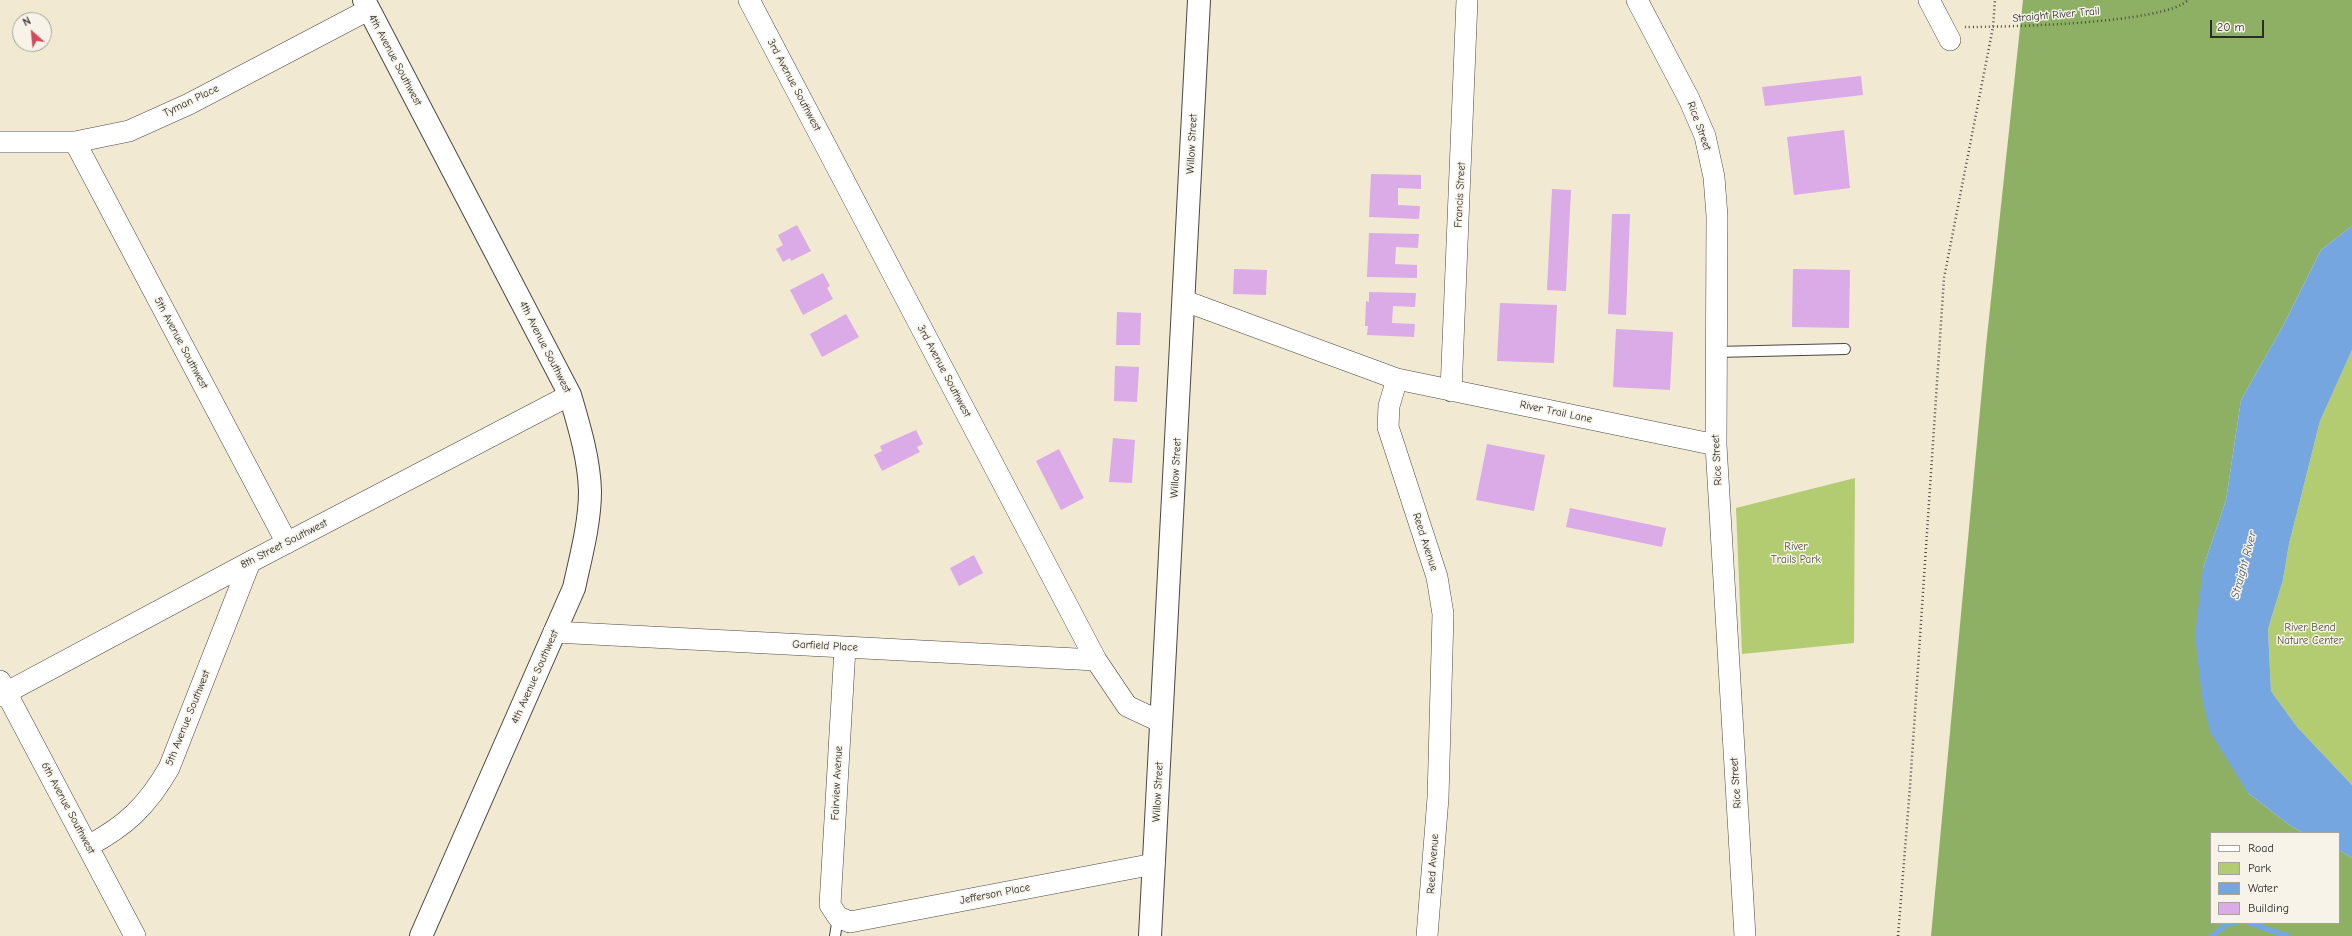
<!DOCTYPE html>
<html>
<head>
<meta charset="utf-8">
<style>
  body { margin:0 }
  #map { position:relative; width:2352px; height:936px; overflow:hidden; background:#f1e9d2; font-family:"Comic Neue",sans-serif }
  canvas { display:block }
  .legend { position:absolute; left:2210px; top:832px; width:130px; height:92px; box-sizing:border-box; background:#f7f3e8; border:1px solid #a5a39c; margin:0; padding:5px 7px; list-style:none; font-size:12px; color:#2b2b2b }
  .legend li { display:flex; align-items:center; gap:8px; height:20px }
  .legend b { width:20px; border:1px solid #a5a39c }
  .north { position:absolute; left:12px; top:12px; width:40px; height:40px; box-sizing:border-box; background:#f7f3e8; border:1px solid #a5a39c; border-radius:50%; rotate:333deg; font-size:11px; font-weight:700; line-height:16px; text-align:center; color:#2b2b2b }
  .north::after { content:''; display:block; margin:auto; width:14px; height:18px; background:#d1495b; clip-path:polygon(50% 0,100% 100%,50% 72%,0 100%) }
  .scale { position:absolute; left:2210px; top:20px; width:54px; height:18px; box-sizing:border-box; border:2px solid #2b2b2b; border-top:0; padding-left:5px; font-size:12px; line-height:14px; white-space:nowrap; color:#2b2b2b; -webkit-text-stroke:3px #f7f3e8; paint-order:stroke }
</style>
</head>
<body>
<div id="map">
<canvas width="2352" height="936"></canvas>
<ul class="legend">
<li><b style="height:5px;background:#fff"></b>Road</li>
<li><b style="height:11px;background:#b3cc72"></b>Park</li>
<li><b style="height:11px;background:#75a6e0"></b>Water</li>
<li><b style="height:11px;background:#dbabe7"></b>Building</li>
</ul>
<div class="north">N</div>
<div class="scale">20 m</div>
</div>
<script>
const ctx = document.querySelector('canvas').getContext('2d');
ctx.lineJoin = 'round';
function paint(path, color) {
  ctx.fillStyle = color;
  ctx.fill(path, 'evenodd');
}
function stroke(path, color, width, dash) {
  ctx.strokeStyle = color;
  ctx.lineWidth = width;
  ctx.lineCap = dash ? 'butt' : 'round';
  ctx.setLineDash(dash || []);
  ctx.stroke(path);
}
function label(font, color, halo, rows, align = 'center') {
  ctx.font = font + ' "Comic Neue",sans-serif';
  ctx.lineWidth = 3;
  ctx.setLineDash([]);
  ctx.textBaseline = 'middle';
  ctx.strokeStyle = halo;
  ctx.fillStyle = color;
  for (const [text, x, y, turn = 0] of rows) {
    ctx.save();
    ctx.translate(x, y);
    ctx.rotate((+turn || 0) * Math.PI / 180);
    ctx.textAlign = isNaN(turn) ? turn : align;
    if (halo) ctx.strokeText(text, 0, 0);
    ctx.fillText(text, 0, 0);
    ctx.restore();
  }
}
const green = new Path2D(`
  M 2352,350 L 2352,785 L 2297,727 L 2271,691 L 2268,629 L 2283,580 L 2289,544 L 2320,421 Z
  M 1855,478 L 1854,643 L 1742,654 L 1736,508 Z`);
const forest = new Path2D(`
  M 2023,0 L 2352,0 L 2352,226 L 2321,250 L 2284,324 L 2241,400 L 2226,500 L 2203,568 L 2248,793 L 2292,827 L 2304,833 L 2211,833 L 2211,923 L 2339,923 L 2339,850 L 2352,858 L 2352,936 L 1931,936 L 1986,346 Z`);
const water = new Path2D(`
  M 2352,226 L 2352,350 L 2320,421 L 2289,544 L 2283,580 L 2268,629 L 2271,691 L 2297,727 L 2352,785 L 2352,858 L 2339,850 L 2339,833 L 2304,833 L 2292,827 L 2248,793 L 2210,732 L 2202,697 L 2195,636 L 2203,568 L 2226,500 L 2241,400 L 2284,324 L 2321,250 Z`);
const stream = new Path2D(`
  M 2249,923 L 2288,936
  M 2212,936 L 2227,924 L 2236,923`);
const building = new Path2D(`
  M 1861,76 L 1863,95 L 1765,106 L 1762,87 Z
  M 1844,130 L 1850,188 L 1794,195 L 1787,137 Z
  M 1371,174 L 1421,175 L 1421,189 L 1398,188 L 1398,205 L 1420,206 L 1419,219 L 1369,217 Z
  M 1552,189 L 1571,190 L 1566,291 L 1547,290 Z
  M 1612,214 L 1630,214 L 1626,315 L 1608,314 Z
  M 797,225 L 811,251 L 791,261 L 790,258 L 783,262 L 776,249 L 783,245 L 778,235 Z
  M 1369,233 L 1419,234 L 1418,248 L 1396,247 L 1395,264 L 1417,265 L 1417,278 L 1367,277 Z
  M 1234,269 L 1267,270 L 1266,295 L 1233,294 Z
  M 1793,269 L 1850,270 L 1849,328 L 1792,327 Z
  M 823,273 L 830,286 L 827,288 L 833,299 L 803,315 L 790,290 Z
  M 1369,292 L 1416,293 L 1415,307 L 1393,306 L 1392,323 L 1415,324 L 1414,337 L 1367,335 L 1368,326 L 1365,326 L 1366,301 L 1369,302 Z
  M 1500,303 L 1557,305 L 1554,363 L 1497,361 Z
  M 1117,312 L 1141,313 L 1140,345 L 1116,345 Z
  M 846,314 L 859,337 L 822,357 L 810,334 Z
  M 1616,329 L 1673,332 L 1670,390 L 1613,387 Z
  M 1115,366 L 1139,367 L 1137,402 L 1114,401 Z
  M 916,430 L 923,444 L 917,447 L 920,452 L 882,471 L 874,455 L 882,451 L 880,446 Z
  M 1113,438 L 1135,440 L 1132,483 L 1109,482 Z
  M 1487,444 L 1545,455 L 1534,511 L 1476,500 Z
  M 1059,449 L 1084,498 L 1061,510 L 1036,461 Z
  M 1570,508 L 1666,528 L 1662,547 L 1566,527 Z
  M 974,555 L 983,573 L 959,586 L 950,568 Z`);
const path = new Path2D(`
  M 1965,27 C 2004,27 2164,24 2188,0
  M 1898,936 L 1910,787 L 1944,278 L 1993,27 L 1995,0`);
const service = new Path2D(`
  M 1716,352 L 1845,349
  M 835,936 L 838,917`);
const minor = new Path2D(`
  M 749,0 L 1096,660 L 1127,706 L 1161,722
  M 1637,0 L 1689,99 L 1705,136 L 1714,177 L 1717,216 L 1716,445 L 1745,936
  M 1929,0 L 1950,40
  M 0,142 L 75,142 L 129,131 L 189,104 L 368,10
  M 75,142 L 287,543
  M 1185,301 L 1397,379 L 1389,406 L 1388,427 L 1437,577 L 1443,614 L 1438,798 L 1427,936
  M 1397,379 L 1716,445
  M 1451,391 L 1467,0
  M 554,632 L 1096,660
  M 845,648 L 830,905 L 838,917 L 850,922 L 1154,864
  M 0,681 L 135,936
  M 0,696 L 250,562 L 570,395
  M 88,846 C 126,826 147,806 169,768 L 250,562`);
const tertiary = new Path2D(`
  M 364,0 L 570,395 C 579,426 589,458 590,491 C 590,523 581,556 574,588 L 421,936
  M 1150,936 L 1199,0`);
const streetNames = [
  ["Straight River Trail",2056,15,-5],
  ["4th Avenue Southwest",395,60,62],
  ["3rd Avenue Southwest",794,85,62],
  ["Tyman Place",191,101,-26],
  ["Rice Street",1699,126,70],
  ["Willow Street",1192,144,-87],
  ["Francis Street",1460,195,-87],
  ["5th Avenue Southwest",181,343,62],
  ["4th Avenue Southwest",545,347,63],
  ["3rd Avenue Southwest",944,371,62],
  ["River Trail Lane",1556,412,12],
  ["Rice Street",1717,460,-93],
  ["Willow Street",1176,468,-87],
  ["Reed Avenue",1425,542,72],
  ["8th Street Southwest",284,544,-27],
  ["Garfield Place",825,646,3],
  ["4th Avenue Southwest",535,677,-66],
  ["5th Avenue Southwest",188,718,-68],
  ["Fairview Avenue",837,783,-87],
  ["Rice Street",1736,783,-94],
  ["Willow Street",1158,792,-87],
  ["6th Avenue Southwest",68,808,62],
  ["Reed Avenue",1433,864,-86],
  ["Jefferson Place",995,894,-11]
];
const parkNames = [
  ["River",1796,547],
  ["Trails Park",1796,560],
  ["River Bend",2310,628],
  ["Nature Center",2310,641]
];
const waterNames = [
  ["Straight River",2244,565,-75]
];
paint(green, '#b3cc72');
paint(forest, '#8eb064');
paint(water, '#75a6e0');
stroke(stream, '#75a6e0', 5.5);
paint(building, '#dbabe7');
stroke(service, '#494844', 12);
stroke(minor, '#494844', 22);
stroke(tertiary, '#494844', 24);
stroke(path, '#494844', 2.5, [1, 3]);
stroke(service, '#fff', 10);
stroke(minor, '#fff', 21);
stroke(tertiary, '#fff', 22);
label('11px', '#2b2b2b', '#f7f3e8', streetNames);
label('11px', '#4d533d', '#f7f3e8', parkNames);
label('italic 12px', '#45566a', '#f7f3e8', waterNames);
</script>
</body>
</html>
